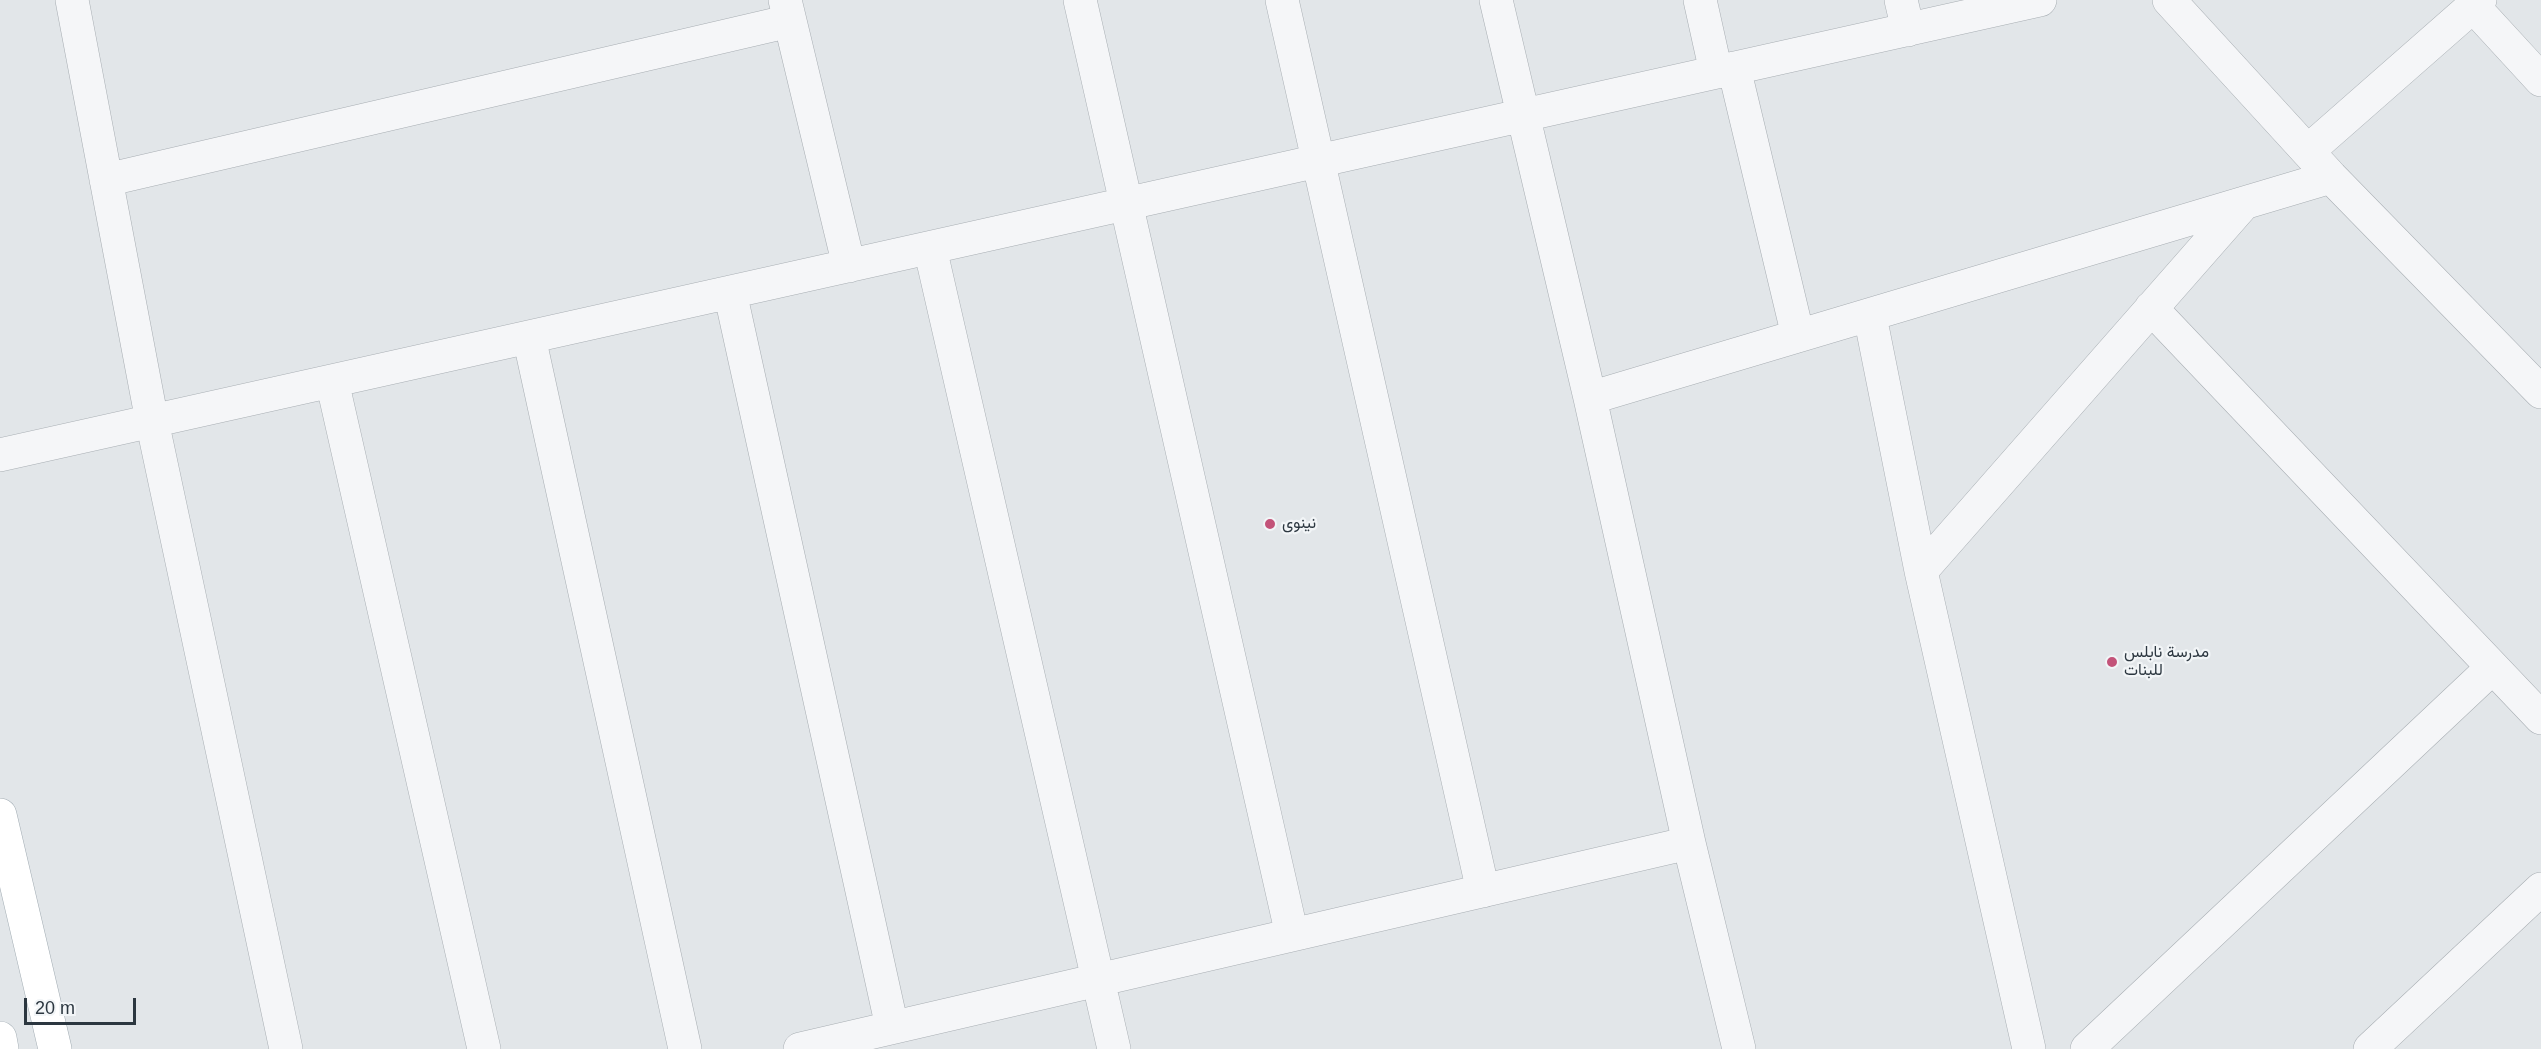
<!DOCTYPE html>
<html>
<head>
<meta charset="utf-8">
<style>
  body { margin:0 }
  #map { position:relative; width:2541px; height:1049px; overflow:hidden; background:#e2e6e9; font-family:Arial,sans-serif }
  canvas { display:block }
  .scale { position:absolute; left:24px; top:998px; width:112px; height:27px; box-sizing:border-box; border:3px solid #2c3740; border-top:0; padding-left:8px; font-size:18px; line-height:21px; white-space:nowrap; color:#2c3740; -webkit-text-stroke:4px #f2f5f7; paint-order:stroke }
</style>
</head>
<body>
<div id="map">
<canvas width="2541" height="1049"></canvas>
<div class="scale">20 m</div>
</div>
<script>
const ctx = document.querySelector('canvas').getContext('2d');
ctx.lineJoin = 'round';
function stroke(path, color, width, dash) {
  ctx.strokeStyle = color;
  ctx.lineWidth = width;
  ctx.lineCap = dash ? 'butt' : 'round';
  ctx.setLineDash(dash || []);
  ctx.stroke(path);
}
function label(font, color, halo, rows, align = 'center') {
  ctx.font = font + ' Arial,Vazirmatn,sans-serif';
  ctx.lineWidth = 4.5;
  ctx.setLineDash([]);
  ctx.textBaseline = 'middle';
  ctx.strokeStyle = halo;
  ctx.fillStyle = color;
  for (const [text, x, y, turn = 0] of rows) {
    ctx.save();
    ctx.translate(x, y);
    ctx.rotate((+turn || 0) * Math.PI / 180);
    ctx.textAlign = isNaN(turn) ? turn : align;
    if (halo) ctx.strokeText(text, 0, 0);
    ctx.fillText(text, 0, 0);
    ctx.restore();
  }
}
const minor = new Path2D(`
  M 72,0 L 152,421 L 286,1049
  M 785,0 L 849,266
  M 1080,0 L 1292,935
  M 1282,0 L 1483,891
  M 1496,0 L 1590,398 L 1689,843 L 1739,1049
  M 1700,0 L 1716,72
  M 1901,0 L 1908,30
  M 2169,0 L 2331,177 L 2541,392
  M 2473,6 L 2541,80
  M 1734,68 L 1798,336
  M 2308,151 L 2480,0
  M 106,180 L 790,21
  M 930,248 L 1114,1049
  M 730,292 L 892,1027
  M 2151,308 L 2541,718
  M 1870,316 L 1921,571 L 2029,1049
  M 529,337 L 685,1049
  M 332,381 L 484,1049
  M 1590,398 L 2331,177
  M 0,455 L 2040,0
  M 1921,571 L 2244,203
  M 800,1049 L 1689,843
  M 2087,1049 L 2492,668
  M 2370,1049 L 2541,889`);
const major = new Path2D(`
  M 0,815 L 55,1049
  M 0,1038 L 2,1049`);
const markers = [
  [1270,524,6,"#c35379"],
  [2112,662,6,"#c35379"]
];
const poiNames = [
  ["نينوى",1282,524],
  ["مدرسة نابلس",2124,653],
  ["للبنات",2124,671]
];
stroke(minor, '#a8aeb3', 34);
stroke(major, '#a3adb4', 34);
stroke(minor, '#f5f6f8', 33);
stroke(major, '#fff', 33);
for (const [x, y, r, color] of markers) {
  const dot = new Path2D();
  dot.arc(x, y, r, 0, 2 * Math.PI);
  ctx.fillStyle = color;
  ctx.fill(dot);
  stroke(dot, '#f2f5f7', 2);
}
label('16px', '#2c3740', '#f2f5f7', poiNames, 'left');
</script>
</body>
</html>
